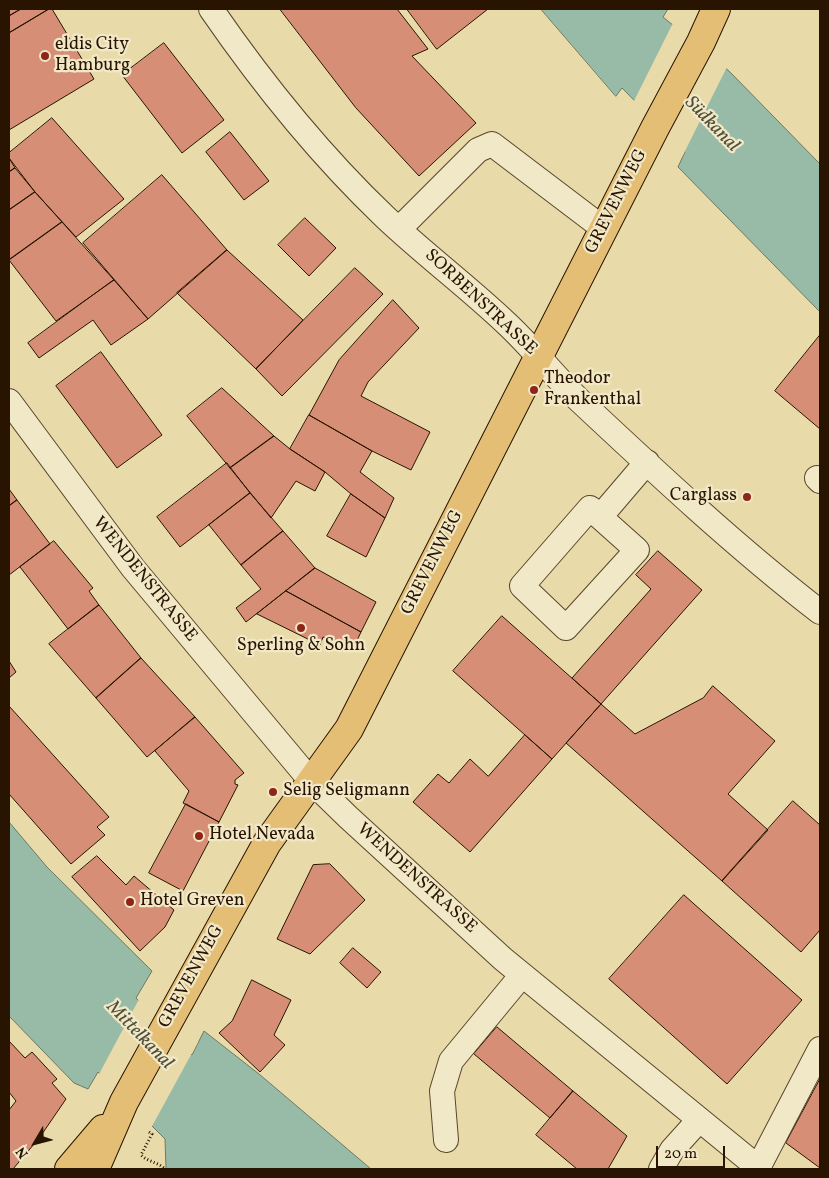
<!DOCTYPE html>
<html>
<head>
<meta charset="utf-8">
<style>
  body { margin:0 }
  #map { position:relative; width:829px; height:1178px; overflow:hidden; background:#e9dba9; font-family:Vollkorn,serif }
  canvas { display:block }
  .frame { position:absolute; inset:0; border:10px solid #281400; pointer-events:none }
  .north { position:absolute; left:10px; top:1118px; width:50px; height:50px; -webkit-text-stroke:4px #f1e8c7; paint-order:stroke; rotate:233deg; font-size:14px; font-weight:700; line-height:20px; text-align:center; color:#281400 }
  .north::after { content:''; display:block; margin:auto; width:18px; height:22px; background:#281400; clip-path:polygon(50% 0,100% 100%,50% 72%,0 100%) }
  .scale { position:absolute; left:656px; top:1146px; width:69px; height:22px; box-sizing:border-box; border:2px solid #281400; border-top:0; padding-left:6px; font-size:15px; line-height:18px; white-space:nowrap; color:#281400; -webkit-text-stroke:4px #f1e8c7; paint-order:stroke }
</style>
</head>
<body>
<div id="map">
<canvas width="829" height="1178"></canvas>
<div class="frame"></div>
<div class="north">N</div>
<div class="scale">20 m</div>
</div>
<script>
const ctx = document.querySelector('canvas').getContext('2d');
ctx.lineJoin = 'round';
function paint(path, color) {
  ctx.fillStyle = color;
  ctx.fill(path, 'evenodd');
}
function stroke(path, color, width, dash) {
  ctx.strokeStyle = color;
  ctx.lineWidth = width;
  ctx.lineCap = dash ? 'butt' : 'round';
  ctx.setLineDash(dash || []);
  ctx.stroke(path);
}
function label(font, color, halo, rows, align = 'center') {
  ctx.font = font + ' Vollkorn,serif';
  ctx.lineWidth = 4.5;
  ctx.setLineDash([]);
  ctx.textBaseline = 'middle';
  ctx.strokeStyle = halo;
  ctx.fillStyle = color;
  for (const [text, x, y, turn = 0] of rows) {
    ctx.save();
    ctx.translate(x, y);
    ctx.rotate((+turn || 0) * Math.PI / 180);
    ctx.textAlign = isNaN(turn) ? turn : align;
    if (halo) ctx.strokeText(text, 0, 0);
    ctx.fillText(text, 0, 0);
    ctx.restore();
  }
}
const water = new Path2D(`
  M 541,9 L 668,9 L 663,17 L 729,71 L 820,164 L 820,312 L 678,167 L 685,152 L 622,88 L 616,96 Z
  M 9,822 L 47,867 L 152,971 L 136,998 L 192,1055 L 204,1031 L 259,1074 L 371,1169 L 166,1169 L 165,1139 L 98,1072 L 88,1089 L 74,1083 L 9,1016 Z`);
const pier = new Path2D(`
  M 673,23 L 727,67 L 682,157 L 683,153 L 633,103 Z
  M 145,988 L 139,998 L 192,1051 L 197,1041 L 198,1042 L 151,1128 L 98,1076 Z`);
const building = new Path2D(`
  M 9,9 L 21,9 L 9,16 Z
  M 21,9 L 49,9 L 9,33 L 9,16 Z
  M 49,9 L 52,9 L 94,79 L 9,130 L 9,33 Z
  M 280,9 L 397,9 L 428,49 L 412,56 L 476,123 L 419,176 L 356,108 Z
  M 407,9 L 488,9 L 437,49 Z
  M 164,43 L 224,120 L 182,153 L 122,75 Z
  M 52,118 L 124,199 L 76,237 L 35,192 L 9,158 L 9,153 Z
  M 230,132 L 269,181 L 244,200 L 206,152 Z
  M 9,158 L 15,168 L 9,172 Z
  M 15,168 L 35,192 L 9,210 L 9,172 Z
  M 162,175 L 227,250 L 148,319 L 83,243 Z
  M 35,192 L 62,222 L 9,260 L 9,210 Z
  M 305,218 L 336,248 L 309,276 L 278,245 Z
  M 62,222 L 114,280 L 56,321 L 9,260 Z
  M 227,250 L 303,320 L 256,369 L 177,293 Z
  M 355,268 L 383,294 L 282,396 L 256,369 Z
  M 114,280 L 148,319 L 111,345 L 93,320 L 39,358 L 28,343 Z
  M 393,300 L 419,328 L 368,382 L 361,396 L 430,432 L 411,470 L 372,451 L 309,415 L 339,360 Z
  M 820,335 L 820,429 L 775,391 Z
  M 101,352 L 162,435 L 117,468 L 56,386 Z
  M 222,388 L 274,436 L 230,468 L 187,416 Z
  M 309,415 L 372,451 L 360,472 L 394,498 L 385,518 L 351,494 L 325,472 L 290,449 Z
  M 274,436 L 290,449 L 325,472 L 315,491 L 296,481 L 271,518 L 230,468 Z
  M 227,463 L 250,493 L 180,547 L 157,517 Z
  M 9,489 L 17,500 L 9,506 Z
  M 250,493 L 283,531 L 241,565 L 209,525 Z
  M 351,494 L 385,518 L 366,557 L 327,536 Z
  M 17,500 L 50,544 L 9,575 L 9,506 Z
  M 283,531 L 315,568 L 246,622 L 236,608 L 261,589 L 241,565 Z
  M 54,541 L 93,588 L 89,591 L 99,605 L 68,629 L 20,567 Z
  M 658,551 L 702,590 L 601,704 L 572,678 L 651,589 L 636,575 Z
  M 315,568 L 376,602 L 361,632 L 286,591 Z
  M 286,591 L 361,632 L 352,651 L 323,637 L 320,645 L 257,614 Z
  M 99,605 L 141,658 L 96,698 L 49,644 Z
  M 502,616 L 601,704 L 552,759 L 453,671 Z
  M 141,658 L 195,717 L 147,757 L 96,698 Z
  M 9,661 L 16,672 L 9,678 Z
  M 713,686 L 775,741 L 728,794 L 768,830 L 722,881 L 566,743 L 601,704 L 635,734 L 703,698 Z
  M 9,706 L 109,817 L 97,827 L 105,835 L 71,864 L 9,794 Z
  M 195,717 L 244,773 L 235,780 L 235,784 L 238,785 L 219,822 L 183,803 L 189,791 L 155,751 Z
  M 525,735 L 552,759 L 470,852 L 413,802 L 438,774 L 449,783 L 470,759 L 488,776 Z
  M 793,801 L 820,825 L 820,930 L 801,952 L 722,881 Z
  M 186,804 L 219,822 L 183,891 L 149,873 Z
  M 97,856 L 126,885 L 134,876 L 174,910 L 165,927 L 140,951 L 72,877 Z
  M 330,864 L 365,900 L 310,954 L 277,939 L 313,865 Z
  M 684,895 L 802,1000 L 727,1084 L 609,979 Z
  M 353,948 L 381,972 L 367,988 L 340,963 Z
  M 252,980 L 291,1000 L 274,1035 L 285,1045 L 260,1072 L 219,1033 L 232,1021 Z
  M 497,1027 L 573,1091 L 550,1118 L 474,1054 Z
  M 9,1041 L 25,1058 L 32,1052 L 57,1079 L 52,1083 L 66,1099 L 40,1137 L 13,1169 L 9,1169 L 9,1110 L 16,1101 L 9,1092 Z
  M 820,1079 L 820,1168 L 786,1143 Z
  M 573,1091 L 627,1136 L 608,1169 L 577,1169 L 536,1135 Z`);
const path = new Path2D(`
  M 149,1132 L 152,1134 L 141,1155 C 148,1162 158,1162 165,1169`);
const minor = new Path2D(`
  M 211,9 C 262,83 320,155 385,217 C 424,254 467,286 506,323 C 532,347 554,376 580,401 C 658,474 736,547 820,612
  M 399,229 L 478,150 L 492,144 L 604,229
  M 9,401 L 133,568 L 311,781 L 348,817 L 503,959 L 760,1169
  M 817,478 L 820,481
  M 600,517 L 590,508 L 522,586 L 566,628 L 637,550 L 600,517 L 647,462
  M 446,1140 L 442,1091 L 451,1061 L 522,975
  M 758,1168 L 820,1049
  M 661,1169 L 672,1150 L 699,1120`);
const major = new Path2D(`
  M 69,1169 L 103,1129
  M 95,1169 L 124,1102 L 267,843 L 349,729 L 655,128 L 701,42 L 716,9`);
const markers = [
  [45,56,5,"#8f2418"],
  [534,390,5,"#8f2418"],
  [747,497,5,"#8f2418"],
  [301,628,5,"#8f2418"],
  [273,792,5,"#8f2418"],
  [199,836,5,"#8f2418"],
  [130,902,5,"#8f2418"]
];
const poiNames = [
  ["eldis City",55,46],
  ["Hamburg",55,67],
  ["Theodor",544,380],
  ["Frankenthal",544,401],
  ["Carglass",737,497,"right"],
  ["Sperling & Sohn",301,647,"center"],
  ["Selig Seligmann",283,792],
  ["Hotel Nevada",209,836],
  ["Hotel Greven",140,902]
];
const streetNames = [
  ["GREVENWEG",617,202,-63],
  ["SORBENSTRASSE",480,303,43],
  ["GREVENWEG",433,563,-63],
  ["WENDENSTRASSE",144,580,51],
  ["WENDENSTRASSE",416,879,42],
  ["GREVENWEG",192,977,-61]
];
const waterNames = [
  ["Südkanal",711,125,46],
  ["Mittelkanal",139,1036,46]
];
paint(water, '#97bba7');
stroke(water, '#6b7864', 1);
paint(pier, '#e9dba9');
paint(building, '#d68f76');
stroke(building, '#281400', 1);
stroke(minor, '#58462a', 26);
stroke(major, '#281400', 30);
stroke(path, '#281400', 3, [1, 2.5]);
stroke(minor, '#f1e8c7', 24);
stroke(major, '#e4be74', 28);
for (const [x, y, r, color] of markers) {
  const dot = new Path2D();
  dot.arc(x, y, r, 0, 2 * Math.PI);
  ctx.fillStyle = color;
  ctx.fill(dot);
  stroke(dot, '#f1e8c7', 2);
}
label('18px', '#281400', '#f1e8c7', poiNames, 'left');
label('18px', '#281400', '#f1e8c7', streetNames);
label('italic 19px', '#4f4e3a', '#f1e8c7', waterNames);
</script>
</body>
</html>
